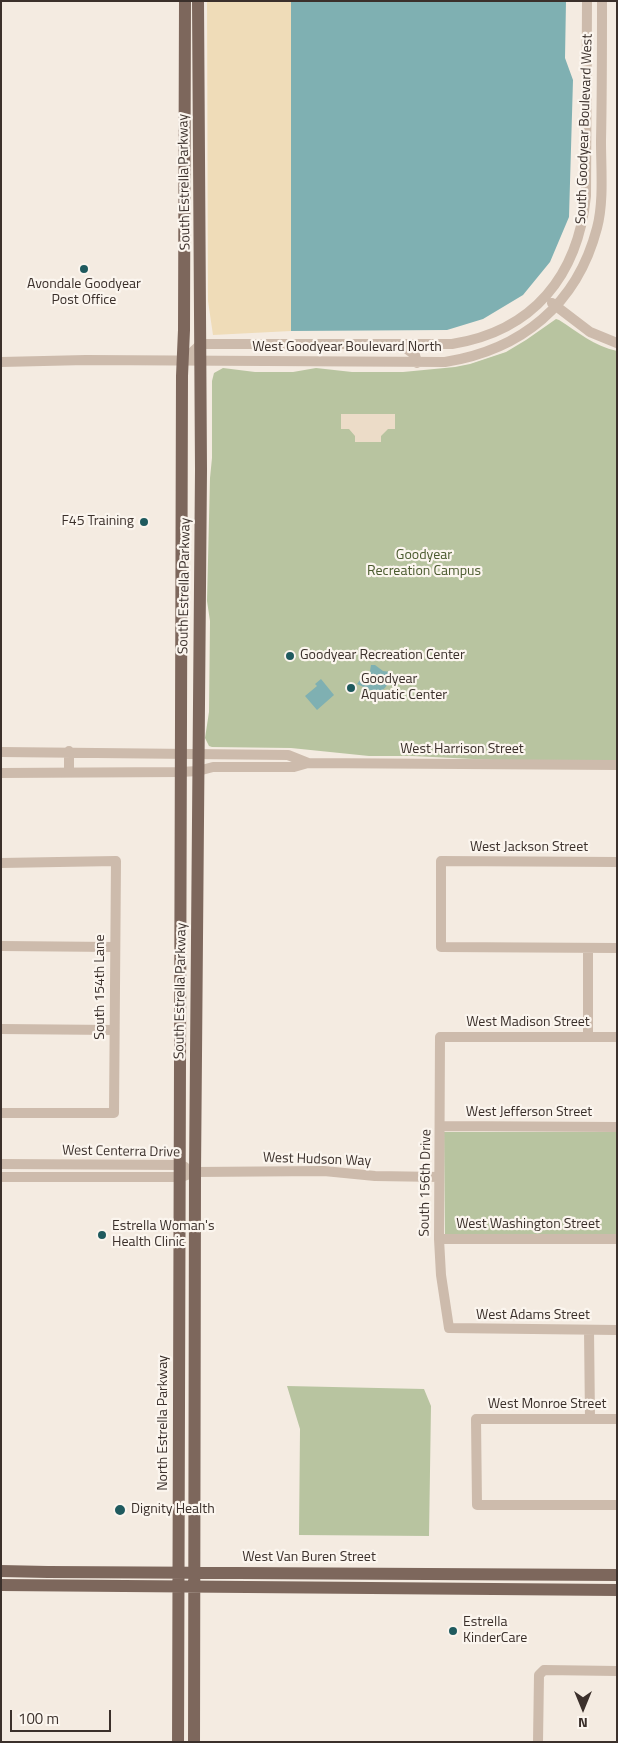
<!DOCTYPE html>
<html>
<head>
<meta charset="utf-8">
<style>
  body { margin:0 }
  #map { position:relative; width:618px; height:1743px; overflow:hidden; background:#f4ebe1; font-family:"Titillium Web",sans-serif }
  canvas { display:block }
  .frame { position:absolute; inset:0; border:2px solid #3b302b; pointer-events:none }
  .north { position:absolute; left:558px; top:1683px; width:50px; height:50px; -webkit-text-stroke:4px #fbf5ee; paint-order:stroke; rotate:180deg; font-size:14px; font-weight:700; line-height:20px; text-align:center; color:#3b302b }
  .north::after { content:''; display:block; margin:auto; width:18px; height:22px; background:#3b302b; clip-path:polygon(50% 0,100% 100%,50% 72%,0 100%) }
  .scale { position:absolute; left:10px; top:1710px; width:101px; height:22px; box-sizing:border-box; border:2px solid #3b302b; border-top:0; padding-left:6px; font-size:15px; line-height:18px; white-space:nowrap; color:#3b302b; -webkit-text-stroke:4px #fbf5ee; paint-order:stroke }
</style>
</head>
<body>
<div id="map">
<canvas width="618" height="1743"></canvas>
<div class="frame"></div>
<div class="north">N</div>
<div class="scale">100 m</div>
</div>
<script>
const ctx = document.querySelector('canvas').getContext('2d');
ctx.lineJoin = 'round';
function paint(path, color) {
  ctx.fillStyle = color;
  ctx.fill(path, 'evenodd');
}
function stroke(path, color, width, dash) {
  ctx.strokeStyle = color;
  ctx.lineWidth = width;
  ctx.lineCap = dash ? 'butt' : 'round';
  ctx.setLineDash(dash || []);
  ctx.stroke(path);
}
function label(font, color, halo, rows, align = 'center') {
  ctx.font = font + ' "Titillium Web",sans-serif';
  ctx.lineWidth = 4.5;
  ctx.setLineDash([]);
  ctx.textBaseline = 'middle';
  ctx.strokeStyle = halo;
  ctx.fillStyle = color;
  for (const [text, x, y, turn = 0] of rows) {
    ctx.save();
    ctx.translate(x, y);
    ctx.rotate((+turn || 0) * Math.PI / 180);
    ctx.textAlign = isNaN(turn) ? turn : align;
    if (halo) ctx.strokeText(text, 0, 0);
    ctx.fillText(text, 0, 0);
    ctx.restore();
  }
}
const green = new Path2D(`
  M 556,319 L 559,320 C 578,332 594,346 617,351 L 617,766 L 412,756 L 369,756 L 291,748 L 212,747 L 209,746 L 205,738 L 209,712 L 210,621 L 207,601 L 210,478 L 212,458 L 212,381 L 214,373 L 223,368 L 255,372 L 293,372 L 316,368 L 352,372 L 403,372 L 455,367 L 470,364 L 506,352 L 526,340 Z
  M 444,1132 L 617,1132 L 617,1234 L 445,1235 Z
  M 287,1386 L 424,1389 L 431,1406 L 429,1536 L 299,1535 L 300,1429 Z`);
const sand = new Path2D(`
  M 207,1 L 291,1 L 291,331 L 213,335 L 208,301 Z`);
const plaza = new Path2D(`
  M 341,414 L 395,414 L 395,429 L 388,429 L 381,436 L 381,442 L 355,442 L 355,436 L 349,429 L 341,429 Z`);
const water = new Path2D(`
  M 291,1 L 566,1 L 565,58 L 573,80 L 569,217 L 550,262 L 523,295 L 483,319 L 447,330 L 291,331 Z
  M 371,665 L 375,665 L 383,671 L 391,672 C 391,681 385,691 377,693 L 357,684 L 363,676 L 372,676 L 370,671 Z
  M 321,679 L 334,695 L 317,710 L 305,696 L 317,686 L 315,684 Z`);
const minor = new Path2D(`
  M 552,303 L 590,332 L 617,343
  M 400,344 L 415,355 L 417,363
  M 183,361 L 201,344 L 452,344 C 534,331 578,275 586,196 L 587,1
  M 1,362 L 86,360 L 445,362 C 521,350 577,305 597,228 C 604,202 601,169 601,141 C 602,95 602,48 602,1
  M 1,752 L 288,755 L 308,763
  M 69,772 L 69,751
  M 1,773 L 181,772 L 198,771 L 213,767 L 294,767 L 308,763 L 617,765
  M 617,862 L 441,861 L 441,947 L 617,948
  M 1,863 L 116,861 L 114,1113 L 1,1113
  M 1,946 L 114,947
  M 1,1029 L 114,1030
  M 588,1037 L 588,948
  M 617,1037 L 440,1037 L 439,1239 L 441,1275 L 449,1328 L 617,1330
  M 440,1126 L 617,1127
  M 1,1164 L 181,1165 L 185,1167
  M 1,1177 L 181,1177 L 195,1172 L 324,1171 L 375,1176 L 439,1177
  M 439,1239 L 617,1239
  M 589,1330 L 590,1419
  M 617,1419 L 476,1419 L 477,1505 L 617,1505
  M 538,1742 L 539,1675 L 544,1670 L 617,1671`);
const major = new Path2D(`
  M 1,1571 L 48,1572 L 617,1575
  M 1,1585 L 617,1590
  M 178,1742 L 182,376 L 184,330 L 185,1
  M 194,1742 L 195,1172 L 201,470 L 198,1`);
const markers = [
  [84,269,5,"#1f5a5e"],
  [144,522,5,"#1f5a5e"],
  [290,656,5,"#1f5a5e"],
  [351,688,5,"#1f5a5e"],
  [102,1235,5,"#1f5a5e"],
  [120,1510,6,"#1f5a5e"],
  [453,1631,5,"#1f5a5e"]
];
const streetNames = [
  ["South Goodyear Boulevard West",585,129,-88],
  ["South Estrella Parkway",185,182,-91],
  ["West Goodyear Boulevard North",347,348],
  ["South Estrella Parkway",185,586,-89],
  ["West Harrison Street",462,750],
  ["West Jackson Street",529,848],
  ["South 154th Lane",101,987,-90],
  ["South Estrella Parkway",181,991,-89],
  ["West Madison Street",528,1023],
  ["West Jefferson Street",529,1113],
  ["West Centerra Drive",121,1152,1],
  ["West Hudson Way",317,1160,2],
  ["South 156th Drive",426,1183,-89],
  ["West Washington Street",528,1225],
  ["West Adams Street",533,1316],
  ["West Monroe Street",547,1405],
  ["North Estrella Parkway",164,1423,-90],
  ["West Van Buren Street",309,1558]
];
const poiNames = [
  ["Avondale Goodyear",84,285,"center"],
  ["Post Office",84,301,"center"],
  ["F45 Training",134,522,"right"],
  ["Goodyear Recreation Center",300,656],
  ["Goodyear",361,680],
  ["Aquatic Center",361,696],
  ["Estrella Woman's",112,1227],
  ["Health Clinic",112,1243],
  ["Dignity Health",131,1510],
  ["Estrella",463,1623],
  ["KinderCare",463,1639]
];
const parkNames = [
  ["Goodyear",424,556],
  ["Recreation Campus",424,572]
];
paint(green, '#b8c4a0');
paint(sand, '#efdcb8');
paint(plaza, '#ecdcc8');
paint(water, '#7fb0b2');
stroke(minor, '#cdbbac', 10);
stroke(major, '#7d675c', 12);
for (const [x, y, r, color] of markers) {
  const dot = new Path2D();
  dot.arc(x, y, r, 0, 2 * Math.PI);
  ctx.fillStyle = color;
  ctx.fill(dot);
  stroke(dot, '#fbf5ee', 2);
}
label('14px', '#3b302b', '#fbf5ee', streetNames);
label('14px', '#3b302b', '#fbf5ee', poiNames, 'left');
label('14px', '#4a5a2e', '#fbf5ee', parkNames);
</script>
</body>
</html>
